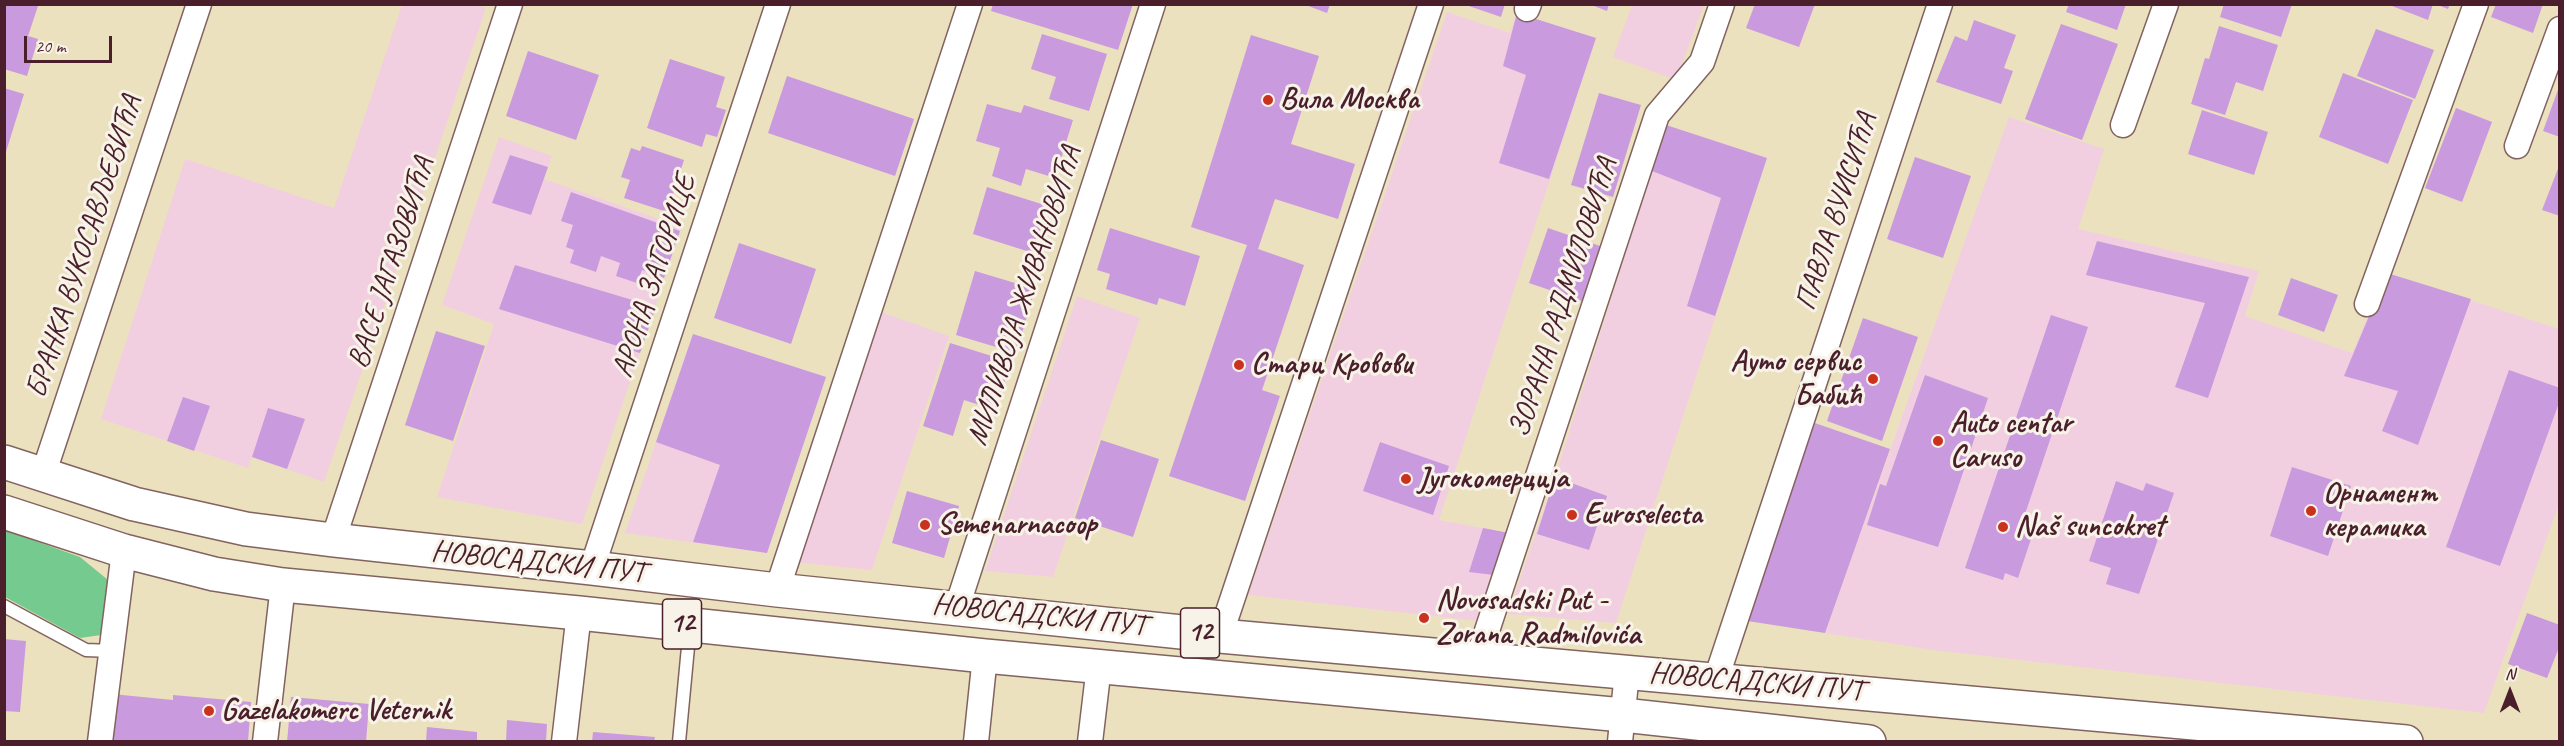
<!DOCTYPE html>
<html>
<head>
<meta charset="utf-8">
<style>
  body { margin:0 }
  #map { position:relative; width:2564px; height:746px; overflow:hidden; background:#ebe1bf; font-family:Caveat,sans-serif }
  canvas { display:block }
  .frame { position:absolute; inset:0; border:6px solid #4a1f2b; pointer-events:none }
  .north { position:absolute; left:2480px; top:662px; width:60px; height:60px; -webkit-text-stroke:4px #f7f3e8; paint-order:stroke; rotate:0deg; font-size:16px; font-weight:700; line-height:24px; text-align:center; color:#4a1f2b }
  .north::after { content:''; display:block; margin:auto; width:21px; height:27px; background:#4a1f2b; clip-path:polygon(50% 0,100% 100%,50% 72%,0 100%) }
  .scale { position:absolute; left:24px; top:36px; width:88px; height:27px; box-sizing:border-box; border:3px solid #4a1f2b; border-top:0; padding-left:8px; font-size:18px; line-height:21px; white-space:nowrap; color:#4a1f2b; -webkit-text-stroke:4px #f7f3e8; paint-order:stroke }
</style>
</head>
<body>
<div id="map">
<canvas width="2564" height="746"></canvas>
<div class="frame"></div>
<div class="north">N</div>
<div class="scale">20 m</div>
</div>
<script>
const ctx = document.querySelector('canvas').getContext('2d');
ctx.lineJoin = 'round';
function paint(path, color) {
  ctx.fillStyle = color;
  ctx.fill(path, 'evenodd');
}
function stroke(path, color, width, dash) {
  ctx.strokeStyle = color;
  ctx.lineWidth = width;
  ctx.lineCap = dash ? 'butt' : 'round';
  ctx.setLineDash(dash || []);
  ctx.stroke(path);
}
function label(font, color, halo, rows, align = 'center') {
  ctx.font = font + ' Caveat,sans-serif';
  ctx.lineWidth = 6;
  ctx.setLineDash([]);
  ctx.textBaseline = 'middle';
  ctx.strokeStyle = halo;
  ctx.fillStyle = color;
  for (const [text, x, y, turn = 0] of rows) {
    ctx.save();
    ctx.translate(x, y);
    ctx.rotate((+turn || 0) * Math.PI / 180);
    ctx.textAlign = isNaN(turn) ? turn : align;
    if (halo) ctx.strokeText(text, 0, 0);
    ctx.fillText(text, 0, 0);
    ctx.restore();
  }
}
const built = new Path2D(`
  M 474,4 L 486,8 L 324,482 L 252,457 L 248,468 L 101,419 L 185,159 L 334,208 L 402,5 Z
  M 1632,5 L 1704,5 L 1676,80 L 1613,57 Z
  M 1447,12 L 1510,33 L 1517,13 L 1596,38 L 1439,520 L 1509,533 L 1478,621 L 1248,595 Z
  M 2009,117 L 2104,149 L 2078,229 L 2259,271 L 2245,316 L 2352,353 L 2387,273 L 2559,329 L 2559,504 L 2484,713 L 1933,650 L 1825,633 Z
  M 1666,125 L 1767,158 L 1616,623 L 1508,614 L 1555,477 Z
  M 499,137 L 552,156 L 544,179 L 682,227 L 582,524 L 437,497 L 494,324 L 442,305 Z
  M 1077,296 L 1140,318 L 1053,577 L 985,571 Z
  M 875,310 L 949,336 L 872,570 L 792,562 Z
  M 693,334 L 826,377 L 767,553 L 625,533 Z`);
const green = new Path2D(`
  M 5,530 L 80,557 L 108,580 L 101,635 L 80,638 L 5,597 Z`);
const building = new Path2D(`
  M 4,4 L 38,6 L 28,36 L 38,39 L 27,76 L 4,69 Z
  M 993,4 L 1133,4 L 1118,50 L 991,11 Z
  M 1303,4 L 1330,4 L 1327,13 Z
  M 1463,4 L 1505,4 L 1501,17 Z
  M 1589,4 L 1609,4 L 1607,11 Z
  M 1755,4 L 1815,4 L 1799,47 L 1746,28 Z
  M 2069,4 L 2126,4 L 2117,30 L 2066,12 Z
  M 2224,4 L 2292,4 L 2281,37 L 2220,17 Z
  M 2387,4 L 2433,4 L 2428,20 Z
  M 2435,4 L 2450,4 L 2448,9 Z
  M 2496,4 L 2543,4 L 2533,33 L 2491,17 Z
  M 1517,13 L 1596,38 L 1549,179 L 1499,163 L 1526,75 L 1503,66 Z
  M 1974,20 L 2016,35 L 2004,68 L 2013,71 L 2001,104 L 1936,82 L 1955,36 L 1967,41 Z
  M 2061,24 L 2118,44 L 2082,140 L 2025,119 Z
  M 2219,26 L 2278,45 L 2263,91 L 2236,82 L 2225,115 L 2191,104 L 2205,58 L 2209,59 Z
  M 2376,29 L 2434,50 L 2415,99 L 2357,76 Z
  M 1042,34 L 1107,54 L 1089,111 L 1049,99 L 1056,77 L 1031,69 Z
  M 1251,35 L 1319,56 L 1291,144 L 1355,164 L 1338,219 L 1275,199 L 1258,249 L 1304,265 L 1262,390 L 1280,396 L 1245,501 L 1169,476 L 1247,245 L 1191,227 Z
  M 528,51 L 599,75 L 576,140 L 506,116 Z
  M 670,59 L 725,77 L 716,107 L 726,110 L 717,137 L 706,134 L 702,147 L 647,128 Z
  M 2343,73 L 2413,100 L 2388,164 L 2319,137 Z
  M 787,76 L 914,119 L 895,176 L 768,133 Z
  M 2559,87 L 2560,87 L 2560,137 L 2543,131 Z
  M 4,88 L 24,94 L 5,155 L 4,155 Z
  M 1599,93 L 1641,105 L 1613,197 L 1571,185 Z
  M 987,104 L 1021,113 L 1024,105 L 1073,120 L 1055,178 L 1026,169 L 1021,186 L 992,176 L 1000,148 L 976,141 Z
  M 2456,108 L 2492,122 L 2462,202 L 2425,188 Z
  M 2202,110 L 2268,132 L 2254,175 L 2188,154 Z
  M 1666,125 L 1767,158 L 1715,316 L 1687,306 L 1721,198 L 1652,171 Z
  M 642,146 L 684,160 L 667,212 L 624,198 L 630,180 L 621,177 L 631,148 L 640,151 Z
  M 510,155 L 548,167 L 531,215 L 492,203 Z
  M 1915,157 L 1971,176 L 1943,258 L 1887,239 Z
  M 2559,166 L 2560,166 L 2560,216 L 2542,210 Z
  M 987,187 L 1048,206 L 1033,253 L 973,234 Z
  M 571,192 L 680,231 L 664,278 L 642,270 L 637,283 L 616,276 L 620,263 L 601,256 L 596,272 L 570,263 L 574,250 L 566,247 L 573,225 L 561,221 Z
  M 1110,228 L 1200,256 L 1185,306 L 1159,298 L 1157,305 L 1106,289 L 1110,274 L 1097,270 Z
  M 1548,228 L 1600,246 L 1582,301 L 1529,283 Z
  M 2097,241 L 2249,277 L 2208,398 L 2175,387 L 2205,303 L 2086,275 Z
  M 739,243 L 816,269 L 791,344 L 714,318 Z
  M 515,265 L 656,307 L 640,353 L 499,309 Z
  M 975,271 L 1035,289 L 1016,353 L 956,335 Z
  M 2387,273 L 2471,299 L 2418,445 L 2382,431 L 2398,391 L 2344,376 Z
  M 2291,278 L 2338,295 L 2324,332 L 2278,315 Z
  M 2051,315 L 2088,327 L 2020,529 L 2033,533 L 2018,578 L 2005,573 L 2003,580 L 1965,568 Z
  M 1863,318 L 1918,337 L 1882,441 L 1827,421 Z
  M 436,331 L 485,346 L 453,441 L 405,425 Z
  M 693,334 L 826,377 L 767,553 L 693,542 L 720,465 L 656,442 Z
  M 950,343 L 1011,362 L 995,410 L 964,400 L 953,436 L 923,426 Z
  M 2509,370 L 2560,388 L 2560,400 L 2500,566 L 2446,547 Z
  M 1925,375 L 1988,398 L 1938,547 L 1867,525 L 1880,484 L 1886,486 Z
  M 183,397 L 210,406 L 194,451 L 167,441 Z
  M 268,408 L 305,419 L 287,469 L 252,457 Z
  M 1809,421 L 1890,449 L 1825,633 L 1741,620 Z
  M 1101,440 L 1159,459 L 1133,537 L 1075,518 Z
  M 1380,442 L 1449,466 L 1433,515 L 1363,491 Z
  M 2292,467 L 2351,486 L 2328,556 L 2270,536 Z
  M 1555,477 L 1607,496 L 1589,550 L 1537,534 Z
  M 2116,481 L 2143,491 L 2146,483 L 2174,493 L 2139,594 L 2106,584 L 2111,568 L 2089,561 Z
  M 907,491 L 959,506 L 944,558 L 892,543 Z
  M 1483,528 L 1509,533 L 1494,575 L 1469,572 Z
  M 2527,613 L 2560,625 L 2560,645 L 2547,678 L 2508,664 Z
  M 4,639 L 26,641 L 20,712 L 4,711 Z
  M 112,694 L 173,700 L 173,695 L 251,702 L 248,742 L 108,742 Z
  M 291,697 L 369,704 L 366,742 L 287,742 Z
  M 507,720 L 547,724 L 546,742 L 506,742 Z
  M 427,727 L 477,732 L 477,742 L 426,742 Z
  M 593,732 L 655,737 L 654,742 L 592,742 Z`);
const service = new Path2D(`
  M 4,606 L 86,650 L 111,651
  M 679,742 L 690,626`);
const minor = new Path2D(`
  M 1527,9 L 1529,4
  M 2123,125 L 2166,4
  M 2517,146 L 2560,29
  M 2367,304 L 2476,4
  M 43,475 L 199,4
  M 333,540 L 510,4
  M 592,568 L 778,4
  M 777,590 L 970,4
  M 957,607 L 1153,4
  M 1220,636 L 1431,4
  M 1478,658 L 1657,115 L 1702,62 L 1722,4
  M 1716,679 L 1940,4
  M 100,742 L 124,551
  M 265,742 L 283,585
  M 564,742 L 579,613
  M 976,742 L 985,656
  M 1090,742 L 1099,666
  M 1620,742 L 1627,672`);
const primary = new Path2D(`
  M 4,462 L 134,504 L 246,529 L 333,540 L 592,568 L 777,590 L 1220,636 L 2406,742
  M 4,512 L 124,551 L 214,574 L 283,585 L 579,613 L 985,656 L 1623,715 L 1869,742`);
const markers = [
  [1268,100,6,"#c8321e"],
  [1239,365,6,"#c8321e"],
  [1873,379,6,"#c8321e"],
  [1938,441,6,"#c8321e"],
  [1406,479,6,"#c8321e"],
  [2311,511,6,"#c8321e"],
  [1572,515,6,"#c8321e"],
  [925,525,6,"#c8321e"],
  [2003,527,6,"#c8321e"],
  [1424,618,6,"#c8321e"],
  [209,711,6,"#c8321e"]
];
const shields = [
  [682,624,39],
  [1200,633,39]
];
const shieldNames = [
  ["12",682,624],
  ["12",1200,633]
];
const poiNames = [
  ["Вила Москва",1280,100],
  ["Ауто сервис",1861,362,"right"],
  ["Бабић",1861,396,"right"],
  ["Стари Кровови",1251,365],
  ["Auto centar",1950,424],
  ["Caruso",1950,458],
  ["Југокомерција",1418,479],
  ["Орнамент",2323,494],
  ["керамика",2323,528],
  ["Euroselecta",1584,515],
  ["Semenarnacoop",937,525],
  ["Naš suncokret",2015,527],
  ["Novosadski Put -",1436,601],
  ["Zorana Radmilovića",1436,635],
  ["Gazelakomerc Veternik",221,711]
];
const streetNames = [
  ["ПАВЛА ВУИСИЋА",1837,212,-72],
  ["БРАНКА ВУКОСАВЉЕВИЋА",85,247,-72],
  ["ВАСЕ ЈАГАЗОВИЋА",392,263,-72],
  ["АРОНА ЗАГОРИЦЕ",655,276,-72],
  ["МИЛИВОЈА ЖИВАНОВИЋА",1025,296,-72],
  ["ЗОРАНА РАДМИЛОВИЋА",1564,298,-72],
  ["НОВОСАДСКИ ПУТ",538,563,6],
  ["НОВОСАДСКИ ПУТ",1039,616,6],
  ["НОВОСАДСКИ ПУТ",1756,683,5]
];
paint(built, '#f2cfe0');
paint(green, '#74ca8f');
paint(building, '#c99add');
stroke(service, '#82635f', 15);
stroke(minor, '#82635f', 27);
stroke(primary, '#82635f', 36);
stroke(service, '#fff', 12);
stroke(minor, '#fff', 24);
stroke(primary, '#fff', 33);
for (const [x, y, r, color] of markers) {
  const dot = new Path2D();
  dot.arc(x, y, r, 0, 2 * Math.PI);
  ctx.fillStyle = color;
  ctx.fill(dot);
  stroke(dot, '#f7f3e8', 2);
}
for (const [x, y, w] of shields) {
  const box = new Path2D();
  box.roundRect(x - w / 2, y - 25, w, 50, 4.5);
  ctx.fillStyle = '#f7f3e8';
  ctx.fill(box);
  stroke(box, '#4a1f2b', 1.5);
}
label('bold 28px', '#4a1f2b', null, shieldNames);
label('bold 30px', '#4a1f2b', '#f7f3e8', poiNames, 'left');
label('30px', '#4a1f2b', '#f7f3e8', streetNames);
</script>
</body>
</html>
